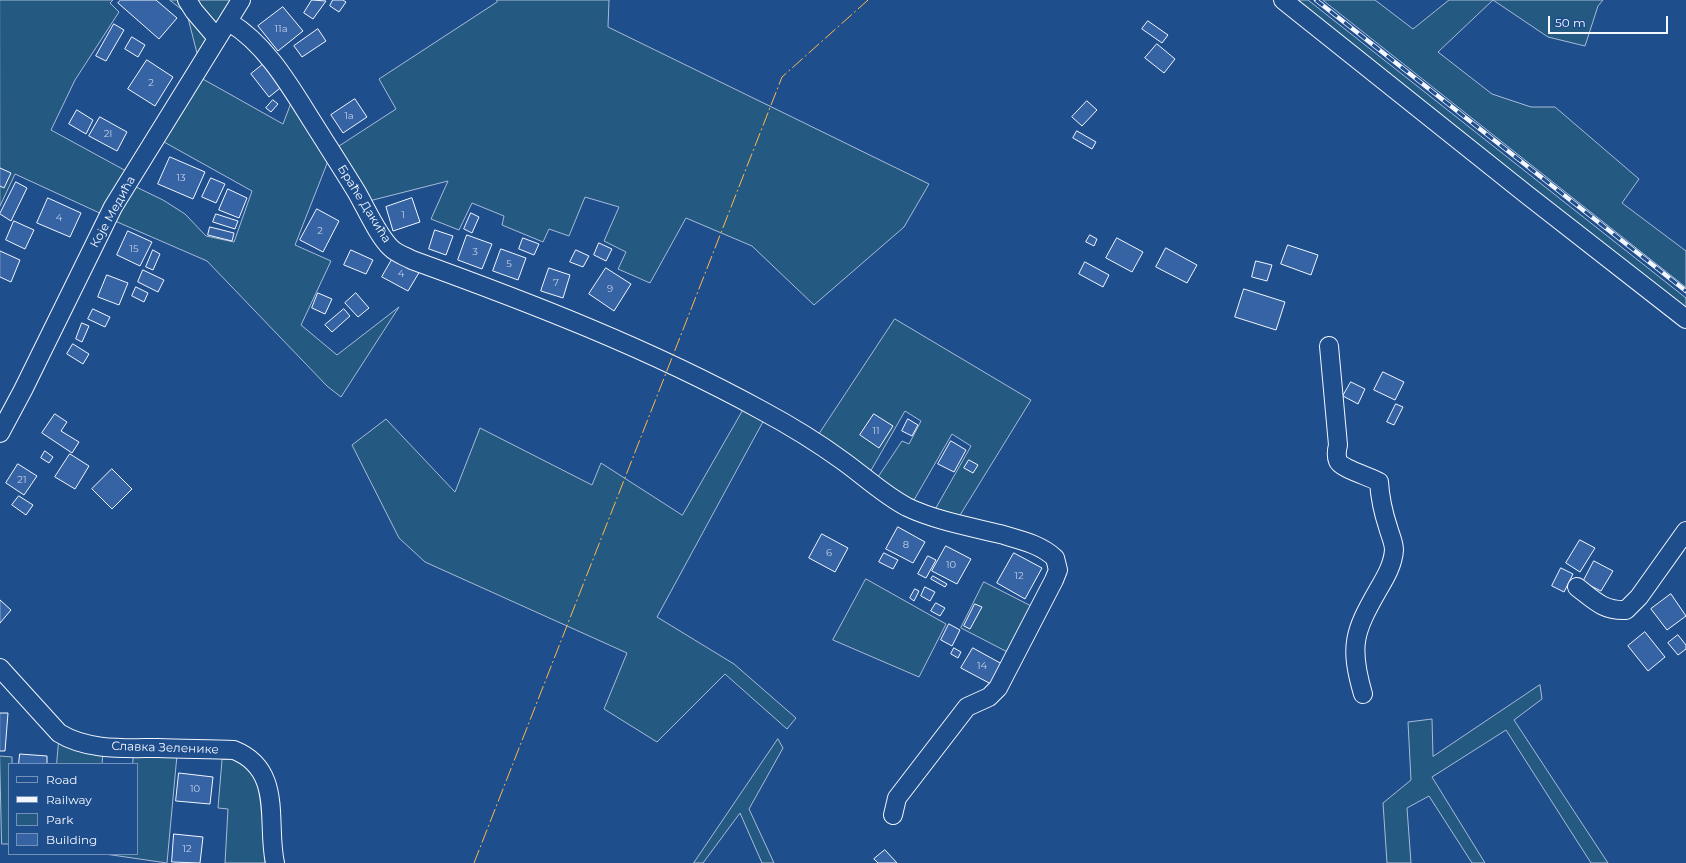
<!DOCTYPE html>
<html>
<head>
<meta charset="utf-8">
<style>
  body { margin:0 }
  #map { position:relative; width:1686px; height:863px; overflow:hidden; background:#1f4e8c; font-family:Montserrat,sans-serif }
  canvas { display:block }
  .legend { position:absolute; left:8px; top:763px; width:130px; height:92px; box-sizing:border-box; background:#1f4e8c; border:1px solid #7391ba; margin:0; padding:5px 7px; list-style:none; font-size:12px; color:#f2f6ff }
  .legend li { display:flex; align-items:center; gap:8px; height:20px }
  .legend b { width:20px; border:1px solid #7391ba }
  .scale { position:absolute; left:1548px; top:16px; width:120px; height:18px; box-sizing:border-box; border:2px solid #f2f6ff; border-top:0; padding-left:5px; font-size:12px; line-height:14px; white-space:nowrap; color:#f2f6ff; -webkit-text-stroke:3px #1f4e8c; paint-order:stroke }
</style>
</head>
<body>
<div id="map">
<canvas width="1686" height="863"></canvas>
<ul class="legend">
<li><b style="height:5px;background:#1f4e8c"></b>Road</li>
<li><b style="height:5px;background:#f2f6ff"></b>Railway</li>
<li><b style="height:11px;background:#245a82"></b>Park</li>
<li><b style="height:11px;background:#3563a3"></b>Building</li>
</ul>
<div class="scale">50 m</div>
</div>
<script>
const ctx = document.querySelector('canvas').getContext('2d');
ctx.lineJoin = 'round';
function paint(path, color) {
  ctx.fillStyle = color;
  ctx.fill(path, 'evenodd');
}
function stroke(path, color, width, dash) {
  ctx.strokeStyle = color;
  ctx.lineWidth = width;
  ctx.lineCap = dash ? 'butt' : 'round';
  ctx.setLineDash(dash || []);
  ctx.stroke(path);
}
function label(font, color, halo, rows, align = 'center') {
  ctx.font = font + ' Montserrat,sans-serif';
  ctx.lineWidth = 3;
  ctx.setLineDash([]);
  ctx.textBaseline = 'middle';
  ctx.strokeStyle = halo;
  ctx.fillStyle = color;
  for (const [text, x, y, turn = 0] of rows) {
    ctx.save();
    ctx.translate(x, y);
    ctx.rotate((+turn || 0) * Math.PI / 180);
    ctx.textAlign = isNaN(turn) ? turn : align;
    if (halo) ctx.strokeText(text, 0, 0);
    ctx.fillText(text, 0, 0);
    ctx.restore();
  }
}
const green = new Path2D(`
  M 0,0 L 113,0 L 110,3 L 119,12 L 75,80 L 51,130 L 128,172 L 104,215 L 15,174 L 0,206 Z
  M 170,0 L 236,0 L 199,61 L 187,14 Z
  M 497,0 L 609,0 L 608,27 L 929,184 L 904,227 L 814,305 L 752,246 L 686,218 L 650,283 L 618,269 L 626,252 L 604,241 L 619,207 L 585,197 L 569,236 L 549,229 L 543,242 L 502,225 L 504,216 L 472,203 L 459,230 L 431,219 L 448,181 L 369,201 L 339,146 L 396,109 L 379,79 L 497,2 Z
  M 1294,0 L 1308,0 L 1686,298 L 1686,311 Z
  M 1323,0 L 1375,0 L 1413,29 L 1449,0 L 1603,0 L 1598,6 L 1585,46 L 1548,37 L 1493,0 L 1438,52 L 1492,94 L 1531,107 L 1555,107 L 1639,179 L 1622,203 L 1686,251 L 1686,287 Z
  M 201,78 L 283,124 L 294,95 L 330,156 L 295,245 L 331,261 L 301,325 L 337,355 L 399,307 L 341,397 L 327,386 L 207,261 L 115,221 L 132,185 L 163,200 L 185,214 L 206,236 L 234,242 L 252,191 L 164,142 Z
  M 895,319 L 1031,400 L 957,520 L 933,513 L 971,446 L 952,434 L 914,500 L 892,488 L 878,477 L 902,441 L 909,444 L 921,421 L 905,411 L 870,472 L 816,439 Z
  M 745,407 L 765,418 L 657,617 L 734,664 L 796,718 L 787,729 L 725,674 L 657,742 L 604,709 L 627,653 L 425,562 L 399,538 L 352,445 L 386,419 L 455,492 L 480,428 L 592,485 L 601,463 L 682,515 Z
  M 866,579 L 946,624 L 919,677 L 833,640 Z
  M 984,582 L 1043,612 L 1021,659 L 961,628 Z
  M 1540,685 L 1542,699 L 1514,720 L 1608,863 L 1591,863 L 1506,730 L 1432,777 L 1485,863 L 1472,863 L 1429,796 L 1407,808 L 1411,863 L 1387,863 L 1383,803 L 1411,780 L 1408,722 L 1432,719 L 1433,756 Z
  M 778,739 L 783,748 L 749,809 L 774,863 L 762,863 L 740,813 L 703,863 L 694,863 Z
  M 59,741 L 103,752 L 102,764 L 57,764 Z
  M 134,754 L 177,755 L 167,863 L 105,854 L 137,854 L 137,764 L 133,764 Z
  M 0,756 L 12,757 L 12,764 L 9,764 L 9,844 L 2,844 Z
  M 232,759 C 237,762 244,765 248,769 C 272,792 266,832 265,863 L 225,863 L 228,809 L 218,808 L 222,760 Z`);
const building = new Path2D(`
  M 121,0 L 156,0 L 177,18 L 159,39 L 118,3 Z
  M 312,0 L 326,1 L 313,19 L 304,13 Z
  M 333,0 L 343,0 L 346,2 L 339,12 L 330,6 Z
  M 283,7 L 303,31 L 278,51 L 258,26 Z
  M 1148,21 L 1168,35 L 1162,43 L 1142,29 Z
  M 114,24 L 124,30 L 106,61 L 96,56 Z
  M 318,29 L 326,41 L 302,57 L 294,46 Z
  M 132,37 L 145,45 L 138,57 L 125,49 Z
  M 1157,44 L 1175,59 L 1164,73 L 1145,58 Z
  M 147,60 L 173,77 L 155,106 L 128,89 Z
  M 266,62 L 284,85 L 269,97 L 251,74 Z
  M 355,99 L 367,117 L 343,133 L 331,115 Z
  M 273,100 L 278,104 L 271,112 L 266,108 Z
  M 1087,101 L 1097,110 L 1082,126 L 1072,117 Z
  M 77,110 L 93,120 L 86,134 L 69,124 Z
  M 100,117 L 127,132 L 117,151 L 89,136 Z
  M 1077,131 L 1096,142 L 1092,149 L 1073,138 Z
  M 170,157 L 205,172 L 193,199 L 158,184 Z
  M 0,168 L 11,173 L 4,188 L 0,186 Z
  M 211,178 L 225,184 L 216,203 L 202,197 Z
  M 16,182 L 27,188 L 11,221 L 0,214 Z
  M 228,189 L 247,198 L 239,218 L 219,210 Z
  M 48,198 L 81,213 L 70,237 L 37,223 Z
  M 412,198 L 420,222 L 393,231 L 386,207 Z
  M 317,209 L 339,221 L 323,252 L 300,240 Z
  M 471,213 L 479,217 L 472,233 L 464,229 Z
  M 216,214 L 238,221 L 235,229 L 213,222 Z
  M 14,221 L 34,230 L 25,249 L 6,240 Z
  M 210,227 L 234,233 L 232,241 L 208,235 Z
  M 435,230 L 453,236 L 446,255 L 429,249 Z
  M 128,231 L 152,242 L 140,266 L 117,255 Z
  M 467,235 L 492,244 L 482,269 L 458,260 Z
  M 1090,235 L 1097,239 L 1094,246 L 1086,242 Z
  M 523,238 L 539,244 L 534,255 L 519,249 Z
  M 1117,238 L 1143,252 L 1132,272 L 1106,258 Z
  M 599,243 L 612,249 L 606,261 L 594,255 Z
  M 1288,245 L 1318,255 L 1311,275 L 1281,264 Z
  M 1166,248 L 1197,265 L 1187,283 L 1156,267 Z
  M 501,249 L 526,258 L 518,280 L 493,271 Z
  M 153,250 L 160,254 L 153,270 L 146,267 Z
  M 351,250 L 373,260 L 366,274 L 344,265 Z
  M 576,250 L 589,256 L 583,267 L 570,262 Z
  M 0,251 L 20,260 L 11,282 L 0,277 Z
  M 394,256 L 420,271 L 408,291 L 382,277 Z
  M 1256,261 L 1272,265 L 1267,281 L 1252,277 Z
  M 1085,262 L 1109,275 L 1103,287 L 1079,274 Z
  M 549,268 L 570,275 L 563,298 L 541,291 Z
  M 606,268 L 631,284 L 614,311 L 589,294 Z
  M 143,270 L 164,280 L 158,292 L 138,282 Z
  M 107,275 L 128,283 L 119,305 L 98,297 Z
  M 136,287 L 148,293 L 144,302 L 132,296 Z
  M 1244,289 L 1285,302 L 1276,330 L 1235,317 Z
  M 318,293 L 332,299 L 325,314 L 312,308 Z
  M 356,293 L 369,308 L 358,317 L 345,303 Z
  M 93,309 L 110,317 L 105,327 L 88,319 Z
  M 344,309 L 350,316 L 332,332 L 325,325 Z
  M 82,323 L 89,326 L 82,342 L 76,339 Z
  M 73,344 L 89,354 L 83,364 L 67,354 Z
  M 1383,372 L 1404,382 L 1395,400 L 1374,390 Z
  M 1351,382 L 1365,389 L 1358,404 L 1343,396 Z
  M 1396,404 L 1403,407 L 1394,425 L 1387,422 Z
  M 55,414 L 67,422 L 61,431 L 79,442 L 72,453 L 42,433 Z
  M 874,414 L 893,426 L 879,448 L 860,435 Z
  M 908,419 L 918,425 L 912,436 L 902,431 Z
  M 951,441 L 966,450 L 954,472 L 938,464 Z
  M 45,451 L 53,457 L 49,463 L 41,458 Z
  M 70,454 L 89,466 L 75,489 L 55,477 Z
  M 969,460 L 978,465 L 973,473 L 964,468 Z
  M 18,464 L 37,476 L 24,495 L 6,483 Z
  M 112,469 L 132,489 L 112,509 L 92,489 Z
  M 19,496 L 33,505 L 26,515 L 12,505 Z
  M 898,527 L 925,542 L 913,563 L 886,549 Z
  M 822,534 L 848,548 L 835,572 L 809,558 Z
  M 1580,540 L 1595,548 L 1580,572 L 1566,563 Z
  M 946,546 L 971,559 L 957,584 L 932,571 Z
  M 884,553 L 898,560 L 893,569 L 879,562 Z
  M 1014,553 L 1042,568 L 1025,599 L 997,583 Z
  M 928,556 L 936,560 L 926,578 L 918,574 Z
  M 1594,561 L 1613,571 L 1601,591 L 1583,582 Z
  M 1561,568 L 1573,574 L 1564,592 L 1552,586 Z
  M 933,576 L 947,584 L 945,587 L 931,579 Z
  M 925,587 L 935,592 L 930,601 L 921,596 Z
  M 915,589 L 919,591 L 914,601 L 910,598 Z
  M 1671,594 L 1686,616 L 1667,630 L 1651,609 Z
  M 0,600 L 11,610 L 0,623 Z
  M 936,603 L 945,608 L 940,616 L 931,611 Z
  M 975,604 L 982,607 L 970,629 L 964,626 Z
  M 949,624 L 960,630 L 952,646 L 941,640 Z
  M 1645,632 L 1665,657 L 1648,671 L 1628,646 Z
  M 1678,635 L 1686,645 L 1686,649 L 1678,655 L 1668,643 Z
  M 954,648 L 961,652 L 958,658 L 951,654 Z
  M 973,648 L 1002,664 L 991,684 L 961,668 Z
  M 0,713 L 8,713 L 5,751 L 0,751 Z
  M 20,754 L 47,756 L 47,764 L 19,764 Z
  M 179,773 L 213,777 L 210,804 L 176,801 Z
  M 174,834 L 203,837 L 200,863 L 172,862 Z
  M 885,850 L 897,863 L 878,863 L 874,859 Z`);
const minor = new Path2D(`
  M 187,0 L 194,11 L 217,38
  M 1283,0 L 1526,194 L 1686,319
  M 229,22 C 266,44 290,86 312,121 C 327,145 342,168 356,191 C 366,208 378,236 391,248 C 397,254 405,256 412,260 C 531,303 650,349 761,410 C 789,425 817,442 843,461 C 864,476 884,495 907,507 C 934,520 971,527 1000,534 C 1020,540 1040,544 1055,558 L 1058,570 L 1054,580 L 998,688 L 989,697 L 967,707 L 897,798 L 893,815
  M 1329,346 L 1338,445 C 1337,449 1336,456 1338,461 C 1340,468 1371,477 1379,482 C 1380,497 1383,512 1388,527 C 1390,535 1394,542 1394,550 C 1393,565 1385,578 1378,590 C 1354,632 1349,646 1363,694
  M 0,433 L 23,390 L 113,207 L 241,0
  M 1577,587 C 1594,600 1603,611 1626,610 L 1639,597 L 1686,531
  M 0,668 L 59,733 C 88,751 125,748 158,748 C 183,749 209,749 234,750 C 284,770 266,823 275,863`);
const rail = new Path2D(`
  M 1316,0 L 1686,291`);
const power = new Path2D(`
  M 474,863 L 782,77 L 868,0`);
const numberNames = [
  ["11a",281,29],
  ["2",151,83],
  ["1a",349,116],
  ["2l",108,134],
  ["13",181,178],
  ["1",403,215],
  ["4",59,218],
  ["2",320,231],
  ["15",134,249],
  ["3",475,252],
  ["5",509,264],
  ["4",401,274],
  ["7",556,283],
  ["9",610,289],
  ["11",876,431],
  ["21",22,480],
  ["8",906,545],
  ["6",829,553],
  ["10",951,565],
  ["12",1019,576],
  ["14",982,666],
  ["10",195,789],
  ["12",187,849]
];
const streetNames = [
  ["Браће Дакића",364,204,58],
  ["Које Медића",113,212,-61],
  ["Славка Зеленике",165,748,2]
];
paint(green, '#245a82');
stroke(green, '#a8bbd7', 1);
paint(building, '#3563a3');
stroke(building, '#f2f6ff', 1);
stroke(minor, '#f2f6ff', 20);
stroke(minor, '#1f4e8c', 18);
stroke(rail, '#f2f6ff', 4.5);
stroke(rail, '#1f4e8c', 3, [9]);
stroke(power, '#ffb74d', 1, [14, 3, 2, 3]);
label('10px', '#c3d1e8', null, numberNames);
label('12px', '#f2f6ff', '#1f4e8c', streetNames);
</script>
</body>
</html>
